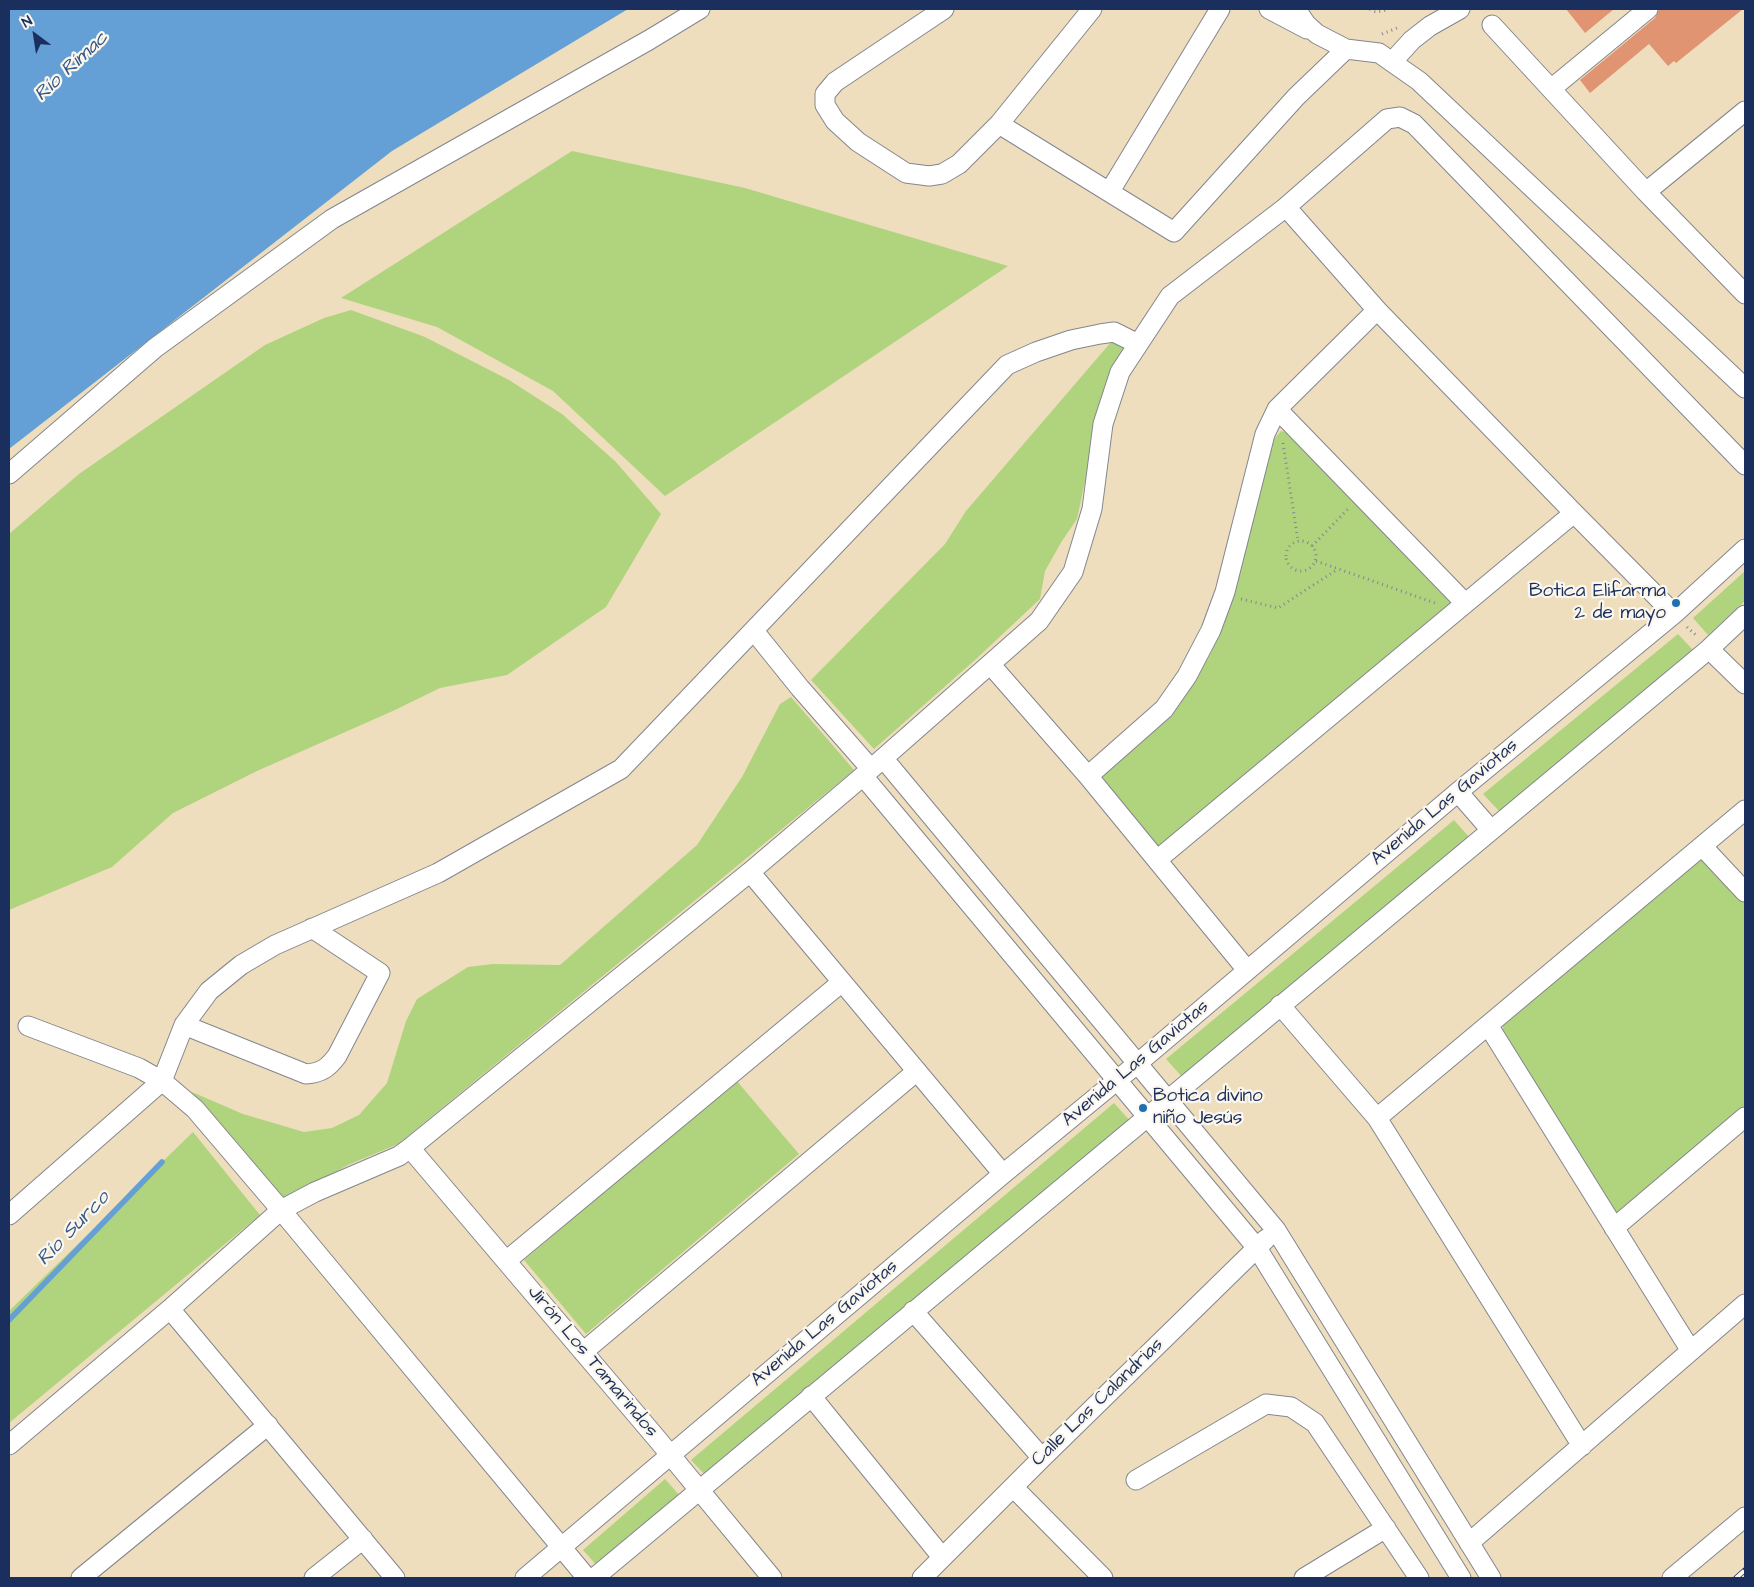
<!DOCTYPE html>
<html>
<head>
<meta charset="utf-8">
<style>
  body { margin:0 }
  #map { position:relative; width:1754px; height:1587px; overflow:hidden; background:#eedebe; font-family:"Architects Daughter",sans-serif }
  canvas { display:block }
  .frame { position:absolute; inset:0; border:10px solid #1b2f5e; pointer-events:none }
  .north { position:absolute; left:10px; top:10px; width:50px; height:50px; -webkit-text-stroke:4px #fbf7ec; paint-order:stroke; rotate:329deg; font-size:14px; font-weight:700; line-height:20px; text-align:center; color:#1b2f5e }
  .north::after { content:''; display:block; margin:auto; width:18px; height:22px; background:#1b2f5e; clip-path:polygon(50% 0,100% 100%,50% 72%,0 100%) }
</style>
</head>
<body>
<div id="map">
<canvas width="1754" height="1587"></canvas>
<div class="frame"></div>
<div class="north">N</div>
</div>
<script>
const ctx = document.querySelector('canvas').getContext('2d');
ctx.lineJoin = 'round';
function paint(path, color) {
  ctx.fillStyle = color;
  ctx.fill(path, 'evenodd');
}
function stroke(path, color, width, dash) {
  ctx.strokeStyle = color;
  ctx.lineWidth = width;
  ctx.lineCap = dash ? 'butt' : 'round';
  ctx.setLineDash(dash || []);
  ctx.stroke(path);
}
function label(font, color, halo, rows, align = 'center') {
  ctx.font = font + ' "Architects Daughter",sans-serif';
  ctx.lineWidth = 4.5;
  ctx.setLineDash([]);
  ctx.textBaseline = 'middle';
  ctx.strokeStyle = halo;
  ctx.fillStyle = color;
  for (const [text, x, y, turn = 0] of rows) {
    ctx.save();
    ctx.translate(x, y);
    ctx.rotate((+turn || 0) * Math.PI / 180);
    ctx.textAlign = isNaN(turn) ? turn : align;
    if (halo) ctx.strokeText(text, 0, 0);
    ctx.fillText(text, 0, 0);
    ctx.restore();
  }
}
const green = new Path2D(`
  M 572,151 L 745,188 L 1008,266 L 665,496 L 553,391 L 437,327 L 341,298 Z
  M 351,310 L 425,337 L 509,380 L 562,414 L 616,462 L 661,514 L 606,607 L 507,675 L 440,688 L 395,710 L 257,771 L 173,813 L 112,867 L 9,910 L 9,534 L 79,474 L 265,345 L 324,318 Z
  M 1112,341 L 1128,350 L 1097,424 L 1077,519 L 1062,541 L 1045,571 L 1040,599 L 975,660 L 874,749 L 811,680 L 945,544 L 966,511 Z
  M 1281,431 L 1290,433 L 1451,600 L 1451,608 L 1164,848 L 1158,846 L 1102,777 L 1105,772 L 1187,692 L 1211,653 L 1231,600 L 1269,445 Z
  M 1745,571 L 1745,601 L 1708,635 L 1693,618 Z
  M 1678,634 L 1694,651 L 1500,812 L 1483,794 Z
  M 791,697 L 854,770 L 398,1144 L 348,1165 L 283,1201 L 192,1092 L 243,1114 L 304,1132 L 332,1128 L 359,1115 L 387,1083 L 406,1021 L 417,999 L 468,967 L 493,964 L 560,965 L 697,845 L 742,777 L 780,704 Z
  M 1454,820 L 1470,838 L 1183,1078 L 1166,1059 Z
  M 1694,858 L 1705,860 L 1745,902 L 1745,1107 L 1621,1212 L 1613,1212 L 1503,1033 L 1503,1024 Z
  M 736,1080 L 799,1154 L 586,1334 L 524,1260 Z
  M 1114,1103 L 1131,1122 L 707,1477 L 691,1460 Z
  M 193,1132 L 260,1215 L 9,1423 L 9,1311 Z
  M 665,1479 L 681,1497 L 599,1568 L 583,1550 Z`);
const water = new Path2D(`
  M 9,9 L 628,9 L 392,151 L 9,449 Z`);
const stream = new Path2D(`
  M 9,1320 L 162,1162`);
const building = new Path2D(`
  M 1566,9 L 1614,9 L 1585,33 Z
  M 1659,9 L 1743,9 L 1676,63 L 1674,61 L 1668,66 L 1649,44 L 1590,93 L 1580,80 L 1655,18 Z`);
const path = new Path2D(`
  M 1370,9 C 1375,14 1382,11 1389,9
  M 1382,34 L 1397,28
  M 1283,443 L 1298,541
  M1286 556a15 15 0 1 1 30 0a15 15 0 1 1-30 0Z
  M 1312,546 L 1348,509
  M 1316,561 L 1438,604
  M 1241,599 L 1278,608 L 1338,569
  M 1687,627 L 1697,636`);
const minor = new Path2D(`
  M 944,9 L 835,82 L 825,94 L 825,105 L 835,121 L 858,142 L 906,173 L 929,176 L 942,174 L 959,164 L 999,124 L 1092,9
  M 1269,9 L 1307,29
  M 1296,9 L 1306,24 L 1317,34 L 1346,49 L 1379,53 L 1419,81 L 1745,388
  M 1492,25 L 1646,192 L 1745,294
  M 1392,62 L 1412,40 L 1430,26 L 1460,9
  M 1551,89 L 1648,9
  M 999,124 L 1174,232 L 1296,97 L 1346,49
  M 1110,191 L 1220,9
  M 1646,192 L 1745,111
  M 1286,207 L 1377,310 L 1574,513 L 1674,614
  M 1277,409 L 1465,603
  M 9,474 L 155,348 L 332,219 L 649,40 L 700,9
  M 754,631 L 800,688 L 871,769
  M 1709,649 L 1745,684
  M 990,664 L 1088,776 L 1247,970
  M 883,758 L 1276,1230 L 1491,1578
  M 863,776 L 1257,1248 L 1461,1578
  M 1088,776 L 1164,709 L 1187,676 L 1211,630 L 1225,592 L 1265,434 L 1277,409 L 1377,310
  M 1458,792 L 1491,830
  M 1702,846 L 1745,892
  M 1157,860 L 1574,513
  M 750,872 L 1003,1174
  M 1280,1005 L 1377,1118 L 1582,1446
  M 184,1025 L 306,1074 C 321,1073 328,1068 337,1056 L 380,973 L 312,928
  M 1488,1025 L 1691,1351
  M 28,1026 L 139,1068 L 162,1081 L 195,1109 L 281,1210 L 587,1578
  M 1377,1118 L 1745,810
  M 410,1148 L 658,1440 L 772,1578
  M 9,1215 L 162,1081 L 184,1025 L 209,991 L 241,965 L 275,945 L 438,873 L 621,769 L 1007,365 L 1036,352 L 1071,340 L 1100,334 L 1114,332 L 1138,344
  M 1614,1228 L 1745,1117
  M 506,1261 L 842,982
  M 170,1309 L 395,1578
  M 913,1311 L 1042,1458
  M 583,1352 L 917,1071
  M 811,1396 L 942,1557
  M 9,1445 L 170,1309 L 281,1210 L 315,1192 L 399,1156 L 410,1148 L 750,872 L 863,776 L 1039,621 L 1073,572 L 1092,509 L 1103,424 L 1120,372 L 1170,296 L 1286,207 L 1387,119 L 1400,117 L 1414,124 L 1745,465
  M 1136,1480 L 1266,1404 L 1291,1407 L 1315,1423 L 1419,1578
  M 1013,1487 L 1103,1578
  M 1469,1543 L 1745,1304
  M 81,1578 L 268,1425
  M 314,1578 L 363,1539
  M 525,1578 L 1003,1174 L 1138,1063 L 1458,792 L 1674,614 L 1745,549
  M 594,1578 L 1709,649 L 1745,615
  M 922,1578 L 1042,1458 L 1266,1239
  M 1304,1578 L 1386,1528
  M 1672,1578 L 1745,1517`);
const rail = new Path2D(`
  M 1736,1578 L 1745,1570`);
const markers = [
  [1676,603,5,"#1f6fb2"],
  [1143,1108,5,"#1f6fb2"]
];
const poiNames = [
  ["Botica Elifarma",1666,592],
  ["2 de mayo",1666,614],
  ["Botica divino",1153,1097,"left"],
  ["niño Jesús",1153,1119,"left"]
];
const streetNames = [
  ["Avenida Las Gaviotas",1445,803,-40],
  ["Avenida Las Gaviotas",1136,1064,-40],
  ["Avenida Las Gaviotas",825,1324,-40],
  ["Jirón Los Tamarindos",592,1362,50],
  ["Calle Las Calandrias",1098,1403,-44]
];
const waterNames = [
  ["Río Rímac",72,67,-43],
  ["Río Surco",74,1229,-46]
];
paint(green, '#afd47d');
paint(water, '#64a0d5');
stroke(stream, '#64a0d5', 5.5);
paint(building, '#e19471');
stroke(minor, '#84868e', 21);
stroke(path, '#84868e', 3, [1, 4]);
stroke(minor, '#fff', 19);
stroke(rail, '#1b2f5e', 5.5);
stroke(rail, '#fbf7ec', 4, [11]);
for (const [x, y, r, color] of markers) {
  const dot = new Path2D();
  dot.arc(x, y, r, 0, 2 * Math.PI);
  ctx.fillStyle = color;
  ctx.fill(dot);
  stroke(dot, '#fbf7ec', 2);
}
label('19px', '#1b2f5e', '#fbf7ec', poiNames, 'right');
label('19px', '#1b2f5e', '#fbf7ec', streetNames);
label('italic 20px', '#355788', '#fbf7ec', waterNames);
</script>
</body>
</html>
